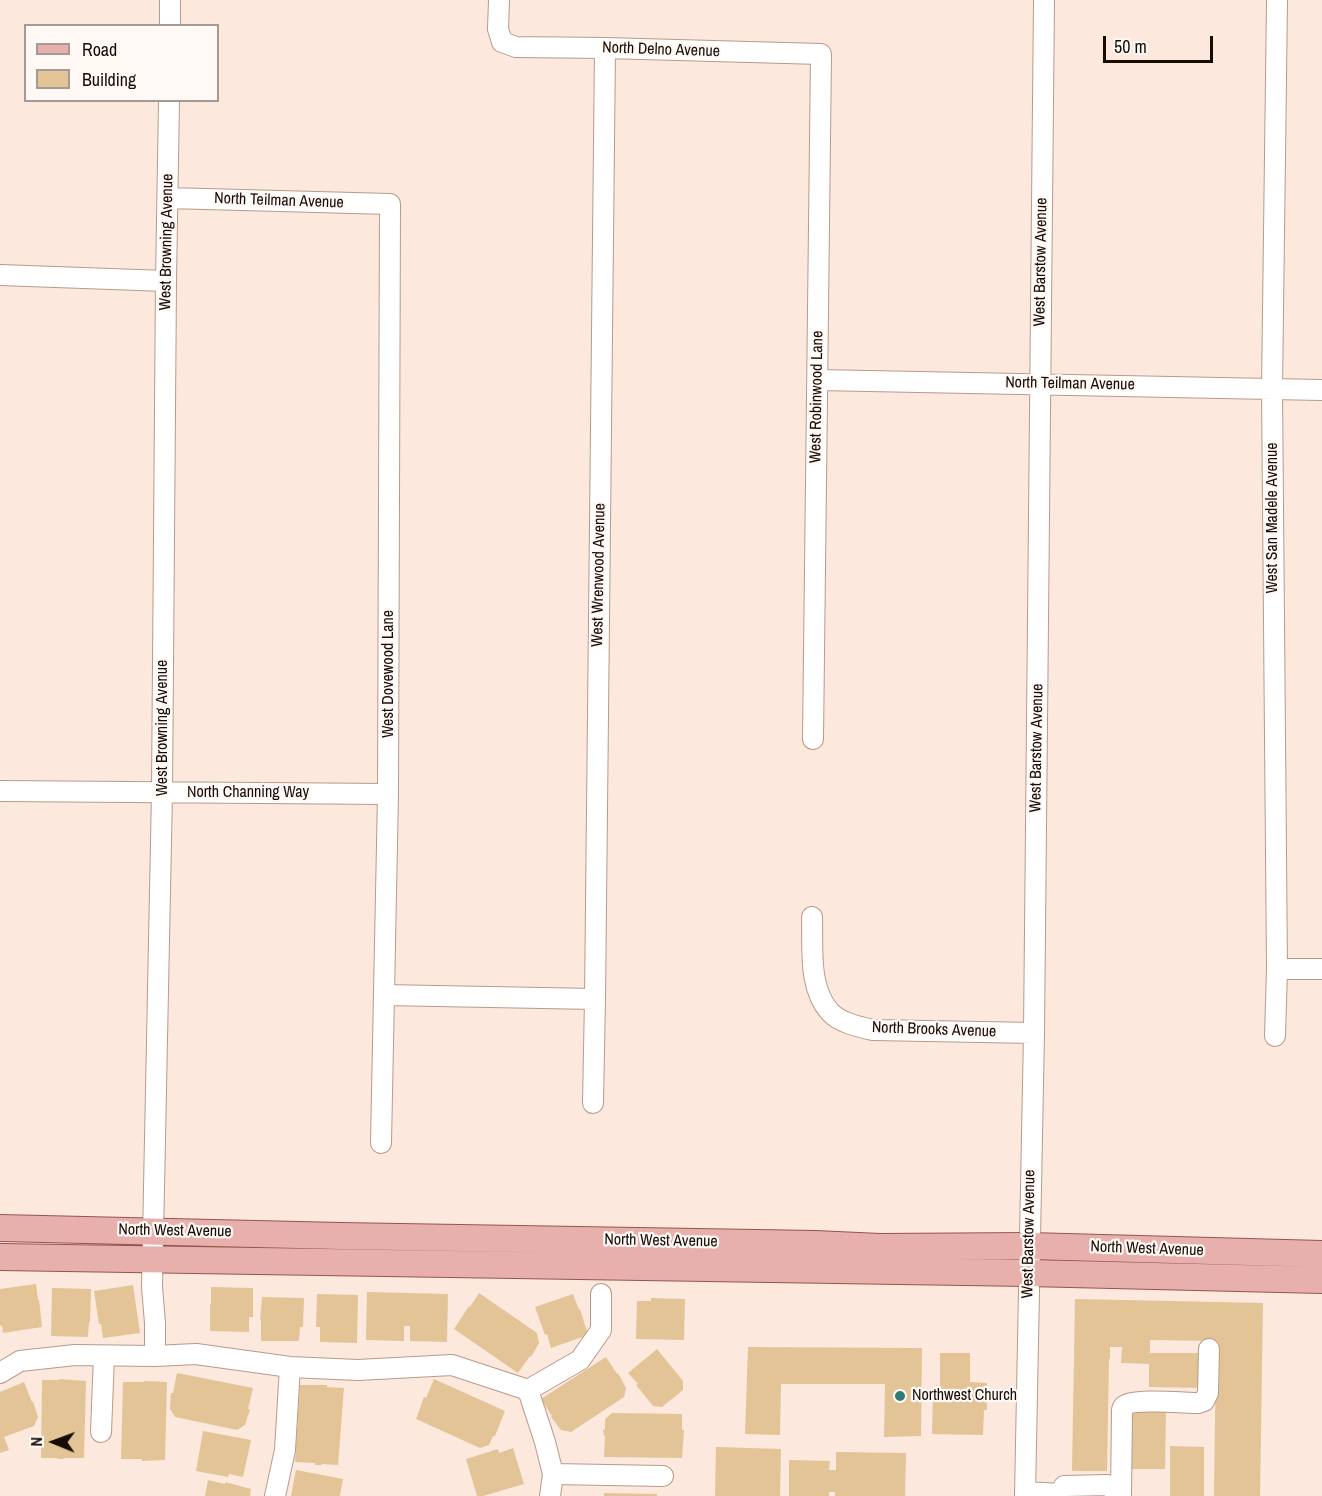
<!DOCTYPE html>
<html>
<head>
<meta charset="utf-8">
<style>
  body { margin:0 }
  #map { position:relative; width:1322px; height:1496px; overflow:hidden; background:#fce8dd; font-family:"Archivo Narrow",sans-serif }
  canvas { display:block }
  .legend { position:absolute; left:24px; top:24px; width:195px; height:78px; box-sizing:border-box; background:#fff8f4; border:2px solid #a29a95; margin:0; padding:8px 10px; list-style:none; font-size:18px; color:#160c06 }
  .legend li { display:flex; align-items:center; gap:12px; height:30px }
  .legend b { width:30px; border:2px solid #a29a95 }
  .north { position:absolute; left:24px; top:1412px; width:60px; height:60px; -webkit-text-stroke:4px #fff8f4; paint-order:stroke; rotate:271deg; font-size:16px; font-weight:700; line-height:24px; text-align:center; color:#160c06 }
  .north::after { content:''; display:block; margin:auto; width:21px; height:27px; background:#160c06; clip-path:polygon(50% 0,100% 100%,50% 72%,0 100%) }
  .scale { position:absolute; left:1103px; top:36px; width:110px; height:27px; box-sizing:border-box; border:3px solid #160c06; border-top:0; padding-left:8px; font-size:18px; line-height:21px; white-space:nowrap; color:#160c06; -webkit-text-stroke:4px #fff8f4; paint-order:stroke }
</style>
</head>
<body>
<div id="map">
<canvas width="1322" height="1496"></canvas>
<ul class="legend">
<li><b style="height:8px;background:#e8b0ad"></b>Road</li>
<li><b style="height:16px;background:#e3c497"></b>Building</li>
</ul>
<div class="north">N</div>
<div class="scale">50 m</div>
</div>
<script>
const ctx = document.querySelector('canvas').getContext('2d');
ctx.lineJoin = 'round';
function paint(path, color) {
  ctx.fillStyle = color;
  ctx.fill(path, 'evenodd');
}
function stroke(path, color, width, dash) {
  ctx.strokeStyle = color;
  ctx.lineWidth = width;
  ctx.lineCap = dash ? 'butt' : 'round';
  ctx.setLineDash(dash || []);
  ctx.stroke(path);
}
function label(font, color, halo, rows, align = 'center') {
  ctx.font = font + ' "Archivo Narrow",sans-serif';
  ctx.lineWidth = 4.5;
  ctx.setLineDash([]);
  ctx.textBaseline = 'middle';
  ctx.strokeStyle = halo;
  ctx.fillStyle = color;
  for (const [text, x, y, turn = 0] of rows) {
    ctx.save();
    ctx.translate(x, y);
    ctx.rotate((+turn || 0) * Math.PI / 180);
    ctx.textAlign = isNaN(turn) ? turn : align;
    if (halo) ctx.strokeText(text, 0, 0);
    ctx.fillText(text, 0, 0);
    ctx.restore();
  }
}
const building = new Path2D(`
  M 36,1284 L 38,1300 L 39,1300 L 42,1327 L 3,1333 L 2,1325 L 0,1326 L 0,1289 Z
  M 133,1285 L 140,1333 L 103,1338 L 101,1324 L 99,1324 L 94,1291 Z
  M 211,1287 L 253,1288 L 253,1317 L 249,1317 L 249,1332 L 210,1331 L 210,1304 L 211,1304 Z
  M 52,1288 L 91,1289 L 90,1322 L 89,1322 L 88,1337 L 51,1336 Z
  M 367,1292 L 448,1294 L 447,1342 L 410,1341 L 410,1326 L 404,1326 L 404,1341 L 366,1340 Z
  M 479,1293 L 537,1333 L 539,1343 L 531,1357 L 530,1356 L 518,1373 L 454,1329 L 469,1306 L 470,1307 Z
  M 317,1294 L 358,1295 L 357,1343 L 320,1342 L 320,1327 L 316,1327 Z
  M 573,1294 L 579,1310 L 580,1309 L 588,1335 L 551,1348 L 547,1334 L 545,1335 L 535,1307 Z
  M 262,1297 L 304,1298 L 303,1327 L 300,1327 L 299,1341 L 261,1341 L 261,1320 L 260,1320 Z
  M 651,1298 L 685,1299 L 684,1340 L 636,1339 L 637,1301 L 651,1301 Z
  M 1075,1299 L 1263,1303 L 1260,1496 L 1214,1496 L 1216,1341 L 1150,1340 L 1150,1353 L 1202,1353 L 1202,1388 L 1149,1387 L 1149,1364 L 1121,1363 L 1122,1347 L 1110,1347 L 1110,1359 L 1109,1359 L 1107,1471 L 1072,1471 Z
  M 748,1347 L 922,1348 L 921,1436 L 884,1437 L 885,1384 L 781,1384 L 780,1435 L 745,1434 Z
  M 657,1349 L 683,1381 L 683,1390 L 662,1407 L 653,1406 L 636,1385 L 638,1384 L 628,1373 Z
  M 940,1353 L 970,1353 L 970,1382 L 987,1383 L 987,1410 L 984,1410 L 983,1435 L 932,1434 L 933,1393 L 935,1393 L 936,1385 L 940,1386 Z
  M 606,1357 L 617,1374 L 618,1373 L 626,1388 L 624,1397 L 571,1432 L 561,1430 L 551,1417 L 552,1416 L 541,1399 Z
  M 177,1373 L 253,1388 L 248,1409 L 250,1409 L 245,1425 L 237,1430 L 175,1417 L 170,1409 L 171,1393 L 173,1393 Z
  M 59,1379 L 86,1381 L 84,1458 L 64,1458 L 64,1459 L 57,1459 L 58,1458 L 41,1458 L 42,1380 L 59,1380 Z
  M 434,1379 L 505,1411 L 495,1436 L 493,1436 L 489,1445 L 480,1448 L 416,1419 L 424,1397 L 426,1398 Z
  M 144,1381 L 167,1382 L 165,1460 L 142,1461 L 142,1459 L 121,1459 L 123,1382 L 144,1382 Z
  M 24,1382 L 32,1402 L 33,1401 L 38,1417 L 34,1426 L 4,1437 L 9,1450 L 0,1453 L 0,1392 Z
  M 300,1385 L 327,1385 L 327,1387 L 344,1388 L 338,1465 L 322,1464 L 322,1465 L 315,1465 L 315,1463 L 295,1462 Z
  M 1132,1409 L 1166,1409 L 1165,1469 L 1131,1469 Z
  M 612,1413 L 682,1414 L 682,1430 L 684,1430 L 682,1458 L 604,1457 L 605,1436 L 604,1436 L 603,1429 L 605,1430 L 605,1419 Z
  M 203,1431 L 251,1440 L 243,1477 L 229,1474 L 228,1477 L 196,1471 Z
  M 1170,1446 L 1204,1447 L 1204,1496 L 1170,1496 Z
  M 716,1447 L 781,1449 L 780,1496 L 715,1496 Z
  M 513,1448 L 524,1484 L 483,1496 L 477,1496 L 466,1459 L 498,1449 L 499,1453 Z
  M 836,1452 L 906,1453 L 905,1496 L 835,1496 L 835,1492 L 829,1492 L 829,1496 L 789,1496 L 789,1460 L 830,1461 L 829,1470 L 836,1470 Z
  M 296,1470 L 343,1479 L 340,1496 L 291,1496 Z
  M 208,1480 L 225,1484 L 225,1482 L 251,1489 L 250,1496 L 205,1496 Z
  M 604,1493 L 657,1494 L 657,1496 L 604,1496 Z`);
const minor = new Path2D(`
  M 499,0 L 498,29 L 502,42 L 516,47 L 605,48 L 821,54 L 813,739
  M 170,26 L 170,0
  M 168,198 L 390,204 L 388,794 L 381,1143
  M 0,275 L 166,281
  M 818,380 L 1322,390
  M 0,791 L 388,794
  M 812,917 C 813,948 808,988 830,1012 C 840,1023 860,1027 873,1030 L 1034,1033
  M 1277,969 L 1322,969
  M 384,995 L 595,999
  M 1275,1036 L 1277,969 L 1272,389 L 1277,0
  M 593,1103 L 595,999 L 605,48
  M 155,1356 L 155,1323 L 152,1287 L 162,792 L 166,281 L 169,100
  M 0,1373 L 20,1361 L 75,1355 L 155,1356 L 196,1354 L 290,1367 L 358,1370 L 452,1365 L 528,1390 L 545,1442 L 553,1474 L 550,1496
  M 528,1390 L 580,1360 L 601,1330 L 601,1294
  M 101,1432 L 104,1356
  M 553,1474 L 663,1476
  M 1025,1492 L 1062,1494
  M 275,1496 L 285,1450 L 290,1367
  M 1025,1496 L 1034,1033 L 1044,0
  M 1063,1496 L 1062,1494 L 1064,1486 L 1108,1485 L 1120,1496
  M 1121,1496 L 1122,1411 C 1122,1409 1123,1407 1124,1406 C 1133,1398 1184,1403 1198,1403 L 1204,1401 L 1208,1393 L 1209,1349`);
const major = new Path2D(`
  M 0,1228 L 341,1236 L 815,1244 L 880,1247 L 1029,1246 L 1322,1254
  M 0,1257 L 1028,1273 L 1322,1280`);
const markers = [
  [900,1396,6,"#347b73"]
];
const streetNames = [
  ["North Delno Avenue",661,50,2],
  ["North Teilman Avenue",279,201,2],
  ["West Browning Avenue",167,242,-89],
  ["West Barstow Avenue",1041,262,-89],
  ["North Teilman Avenue",1070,384,1],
  ["West Robinwood Lane",817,397,-89],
  ["West San Madele Avenue",1273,518,-90],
  ["West Wrenwood Avenue",599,575,-89],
  ["West Dovewood Lane",389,674,-90],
  ["West Browning Avenue",163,728,-90],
  ["West Barstow Avenue",1037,748,-89],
  ["North Channing Way",248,793],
  ["North Brooks Avenue",934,1030,2],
  ["North West Avenue",175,1231,1],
  ["West Barstow Avenue",1029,1234,-89],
  ["North West Avenue",661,1241,1],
  ["North West Avenue",1147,1249,2]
];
const poiNames = [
  ["Northwest Church",912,1396]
];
paint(building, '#e3c497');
stroke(minor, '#b99a89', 22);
stroke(major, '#94554f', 28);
stroke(minor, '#fff', 20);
stroke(major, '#e8b0ad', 26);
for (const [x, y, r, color] of markers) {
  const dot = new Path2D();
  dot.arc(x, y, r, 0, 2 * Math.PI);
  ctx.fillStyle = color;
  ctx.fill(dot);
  stroke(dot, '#fff8f4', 2);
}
label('16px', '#160c06', '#fff8f4', streetNames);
label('16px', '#160c06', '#fff8f4', poiNames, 'left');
</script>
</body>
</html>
